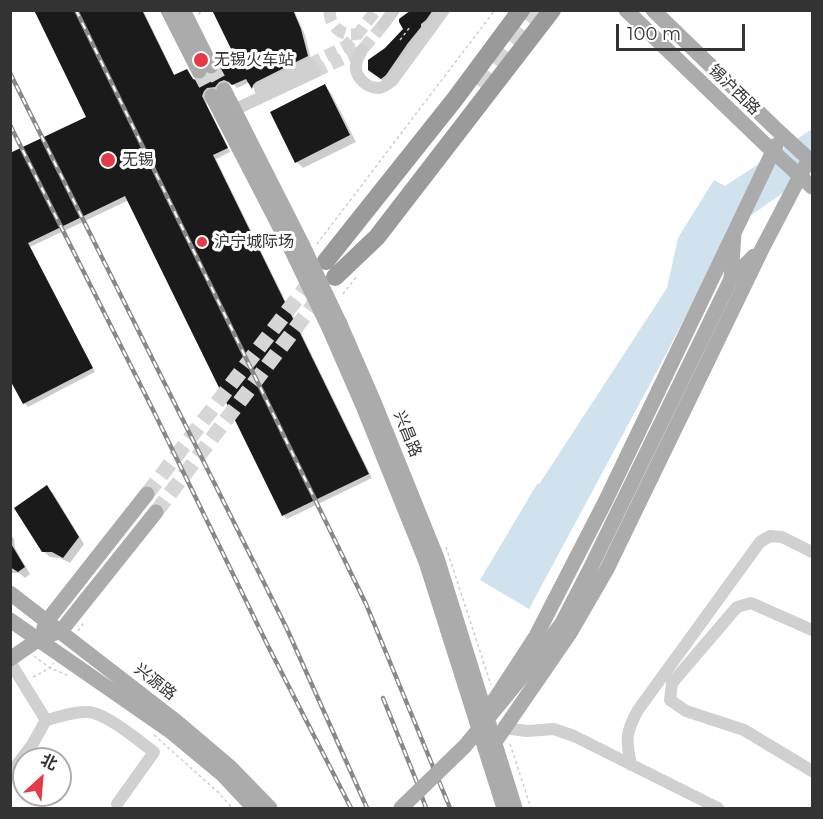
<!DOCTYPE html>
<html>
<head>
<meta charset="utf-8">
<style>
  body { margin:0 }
  #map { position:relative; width:823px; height:819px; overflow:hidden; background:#fff; font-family:Montserrat,"Noto Sans SC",sans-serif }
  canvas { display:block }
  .frame { position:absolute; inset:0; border:12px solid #333; pointer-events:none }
  .north { position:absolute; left:12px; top:747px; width:60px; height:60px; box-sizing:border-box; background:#fff; border:2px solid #adadad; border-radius:50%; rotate:26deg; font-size:16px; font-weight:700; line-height:24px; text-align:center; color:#333 }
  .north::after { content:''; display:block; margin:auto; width:21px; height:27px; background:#e63946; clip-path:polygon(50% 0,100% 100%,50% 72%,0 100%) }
  .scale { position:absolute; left:616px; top:24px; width:129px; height:27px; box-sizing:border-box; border:3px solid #333; border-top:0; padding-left:8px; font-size:18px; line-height:21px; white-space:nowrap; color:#333; -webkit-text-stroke:4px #fff; paint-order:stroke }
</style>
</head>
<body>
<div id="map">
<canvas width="823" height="819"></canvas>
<div class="frame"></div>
<div class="north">北</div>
<div class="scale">100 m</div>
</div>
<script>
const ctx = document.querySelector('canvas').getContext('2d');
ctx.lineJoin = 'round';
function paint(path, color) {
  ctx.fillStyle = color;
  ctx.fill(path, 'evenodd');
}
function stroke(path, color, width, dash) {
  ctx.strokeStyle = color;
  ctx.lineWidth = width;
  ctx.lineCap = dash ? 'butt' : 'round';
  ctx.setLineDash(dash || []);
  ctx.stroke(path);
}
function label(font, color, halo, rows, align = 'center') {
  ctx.font = font + ' Montserrat,"Noto Sans SC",sans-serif';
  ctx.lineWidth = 6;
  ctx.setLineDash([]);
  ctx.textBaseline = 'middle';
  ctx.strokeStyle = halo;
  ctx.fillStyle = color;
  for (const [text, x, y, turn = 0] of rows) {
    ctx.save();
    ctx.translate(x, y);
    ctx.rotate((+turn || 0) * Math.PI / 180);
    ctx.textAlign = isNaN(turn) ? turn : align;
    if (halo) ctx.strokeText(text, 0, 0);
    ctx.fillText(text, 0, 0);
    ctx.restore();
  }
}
const water = new Path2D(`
  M 812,129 L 812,165 L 787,190 L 730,230 L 664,358 L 529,609 L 480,580 L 537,484 L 540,483 L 667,288 L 678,238 L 714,180 L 725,186 Z`);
const shadow = new Path2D(`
  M 36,10 L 143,10 L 175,76 L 187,71 L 195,81 L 198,82 L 215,76 L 236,56 L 214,10 L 294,10 L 305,35 L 311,60 L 256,91 L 250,82 L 237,88 L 234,85 L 224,84 L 219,90 L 212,90 L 206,100 L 207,106 L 230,152 L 216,159 L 372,478 L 287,519 L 283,515 L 129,200 L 30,247 L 95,372 L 28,407 L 24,403 L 10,154 L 88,118 Z
  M 416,10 L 444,10 L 392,81 L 383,81 L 370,69 L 405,29 Z
  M 324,86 L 331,93 L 356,142 L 303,168 L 297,162 Z
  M 46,487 L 53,493 L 84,544 L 70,563 L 60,558 L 50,557 L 43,551 Z
  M 10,533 L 14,539 L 15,548 L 30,574 L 25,578 L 19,573 L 10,573 Z`);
const building = new Path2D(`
  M 34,10 L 142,10 L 174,75 L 187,69 L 193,79 L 199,81 L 204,79 L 208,75 L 216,74 L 219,71 L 220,63 L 234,55 L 212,10 L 293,10 L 301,29 L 308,56 L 256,82 L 253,85 L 252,89 L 246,79 L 232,85 L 229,82 L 224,80 L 219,82 L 215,87 L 207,88 L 204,91 L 202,96 L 228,148 L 213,155 L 369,474 L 282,516 L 125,196 L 28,243 L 93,368 L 23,404 L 10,380 L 10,153 L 86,117 Z
  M 412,10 L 433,10 L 426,20 L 421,24 L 421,27 L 408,43 L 386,75 L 381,79 L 375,75 L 368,70 L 368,60 L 385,48 L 403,29 L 399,22 L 399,19 L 407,13 Z
  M 325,84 L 350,135 L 295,163 L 270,112 Z
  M 47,485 L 79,537 L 63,558 L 52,552 L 42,552 L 14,508 Z
  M 10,542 L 25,567 L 18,572 L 10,567 Z`);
const minorTunnel = new Path2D(`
  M 330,10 C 328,21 337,32 347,34 C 351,35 354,34 358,34
  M 310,64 L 346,46 L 358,34 L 376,10
  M 315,72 L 362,50 L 383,25`);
const majorTunnel = new Path2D(`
  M 211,66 L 224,90
  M 199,71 L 212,96
  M 147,494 L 315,275
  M 156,512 L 323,292`);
const highwayTunnel = new Path2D(`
  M 480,87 L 536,10`);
const path = new Path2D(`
  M 198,14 L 205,10
  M 400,40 L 410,27
  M 317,244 L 495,10
  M 343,294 L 357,276
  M 446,547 L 491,685
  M 78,631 L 84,622
  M 34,656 L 50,668 L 69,676
  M 33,677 L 50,668 L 54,663
  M 154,735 L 219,793 L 232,808
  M 510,744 L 531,808`);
const minor = new Path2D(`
  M 383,25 L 394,10
  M 362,50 C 359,56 355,62 356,69 C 357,79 368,88 378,88 C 383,88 388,84 392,81 L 444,10
  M 260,89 L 310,64
  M 234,110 L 315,72
  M 812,630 L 751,603 L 737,607 L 672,683 L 670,700 L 686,711 L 744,730 L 812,771
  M 10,662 L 46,720 L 32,745 L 10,774
  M 46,720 C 59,717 74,711 88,712 C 106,713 139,741 154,752 L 117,804
  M 504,728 L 527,731 L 554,729 L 574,736 L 718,808
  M 631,765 C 626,740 625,733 638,710 L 760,542 L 770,536 L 782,537 L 812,552`);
const major = new Path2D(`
  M 168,10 L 199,71
  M 183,10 L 211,66
  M 626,10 L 766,145 L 812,187
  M 653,10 L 775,128 L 812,162
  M 224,90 L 302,244
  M 212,96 L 291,249
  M 754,256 L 731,279 L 734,233 L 776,145
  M 340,324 L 374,402 L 437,558 L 515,808
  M 329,328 L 363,406 L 426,562 L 504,808
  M 10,593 L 177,722 L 230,767 L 270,808
  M 10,620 L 170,731 L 223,775 L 254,808
  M 44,628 L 47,621 L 147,494
  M 10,659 L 39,639 L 61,631 L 156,512
  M 487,708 L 495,699 L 536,636 L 605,502 L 734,233
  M 486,751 L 495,742 L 570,633 L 607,569 L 763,247 L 809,159`);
const highway = new Path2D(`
  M 326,261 L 455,99 L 521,10
  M 335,277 L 377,237 L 552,10`);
const rail = new Path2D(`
  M 76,10 L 366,604 L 450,808
  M 10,73 L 287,629 L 367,808
  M 10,125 L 154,412 L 268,646 L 351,808
  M 383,698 L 416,780 L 426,808`);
const majorBridge = new Path2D(`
  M 302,244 L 340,324
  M 291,249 L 329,328
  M 401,808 L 465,746 L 525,673 L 562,623 L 590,569 L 731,279`);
const markers = [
  [201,60,8,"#e63946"],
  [108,160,8,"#e63946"],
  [202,242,6,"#e63946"]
];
const poiNames = [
  ["无锡火车站",214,60],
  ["无锡",122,160],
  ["沪宁城际场",214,242]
];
const streetNames = [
  ["锡沪西路",734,90,44],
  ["兴昌路",407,434,68],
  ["兴源路",155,682,38]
];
paint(water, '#cfe2ee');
paint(shadow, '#0003');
paint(building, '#1a1a1a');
stroke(minorTunnel, '#d6d6d6', 12, [12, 6]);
stroke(majorTunnel, '#d6d6d6', 15, [15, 8]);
stroke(highwayTunnel, '#d6d6d6', 18, [18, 9]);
stroke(path, '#cdcdcd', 1.5, [3, 3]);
stroke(minor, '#d0d0d0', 12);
stroke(major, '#ababab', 15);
stroke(highway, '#9a9a9a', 18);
stroke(rail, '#888', 4.5);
stroke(rail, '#fff', 2, [7]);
stroke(majorBridge, '#ababab', 15);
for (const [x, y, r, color] of markers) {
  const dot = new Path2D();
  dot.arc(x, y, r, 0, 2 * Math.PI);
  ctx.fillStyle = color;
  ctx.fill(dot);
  stroke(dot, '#fff', 2);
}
label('16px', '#333', '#fff', poiNames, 'left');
label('16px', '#333', '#fff', streetNames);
</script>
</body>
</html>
